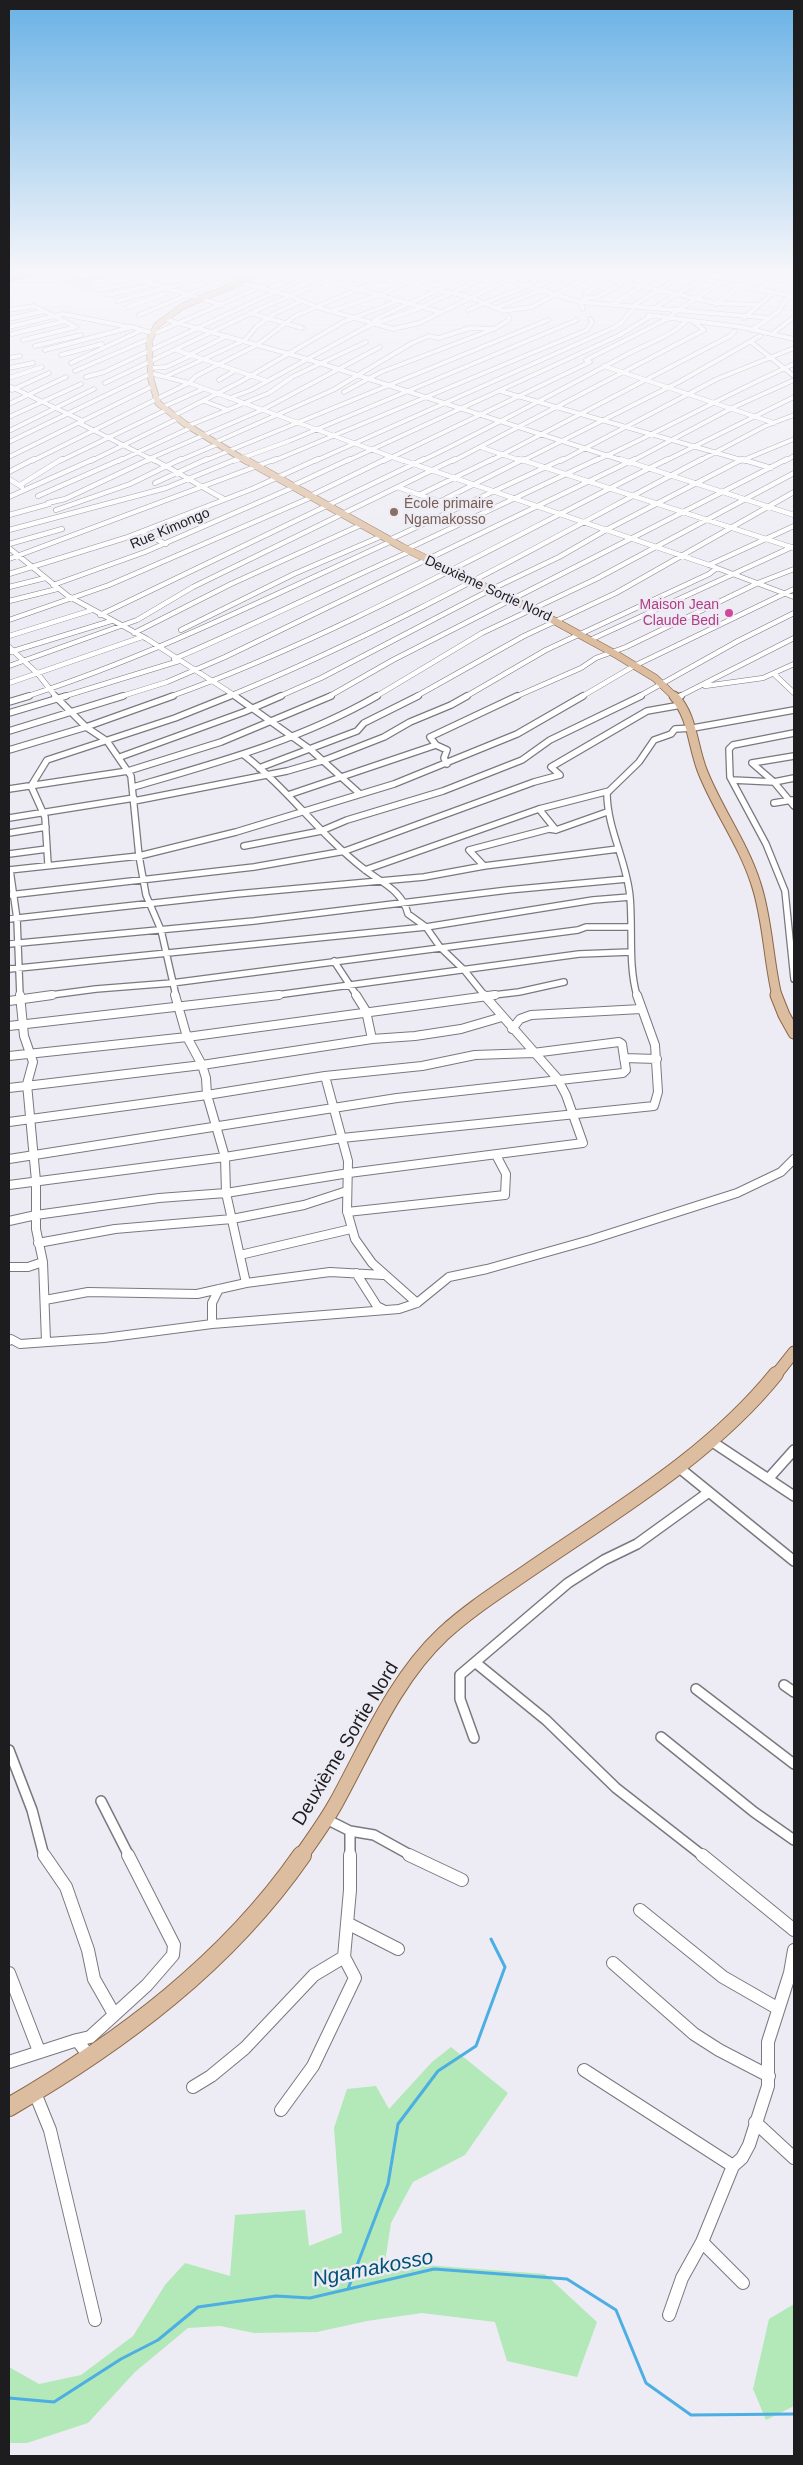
<!DOCTYPE html>
<html>
<head>
<meta charset="utf-8">
<style>
  body { margin:0 }
  #map { position:relative; width:803px; height:2465px; overflow:hidden; background:#edecf4; font-family:Arial,sans-serif }
  canvas { display:block }
  .frame { position:absolute; inset:0; border:10px solid #1d1c1f; pointer-events:none }
</style>
</head>
<body>
<div id="map">
<canvas width="803" height="2465"></canvas>
<div class="frame"></div>
</div>
<script>
const ctx = document.querySelector('canvas').getContext('2d');
ctx.lineJoin = 'round';
function paint(path, color) {
  ctx.fillStyle = color;
  ctx.fill(path, 'evenodd');
}
function stroke(path, color, width, dash) {
  ctx.strokeStyle = color;
  ctx.lineWidth = width;
  ctx.lineCap = dash ? 'butt' : 'round';
  ctx.setLineDash(dash || []);
  ctx.stroke(path);
}
function label(font, color, halo, rows, align = 'center') {
  ctx.font = font + ' Arial,sans-serif';
  ctx.lineWidth = 5;
  ctx.setLineDash([]);
  ctx.textBaseline = 'middle';
  ctx.strokeStyle = halo;
  ctx.fillStyle = color;
  for (const [text, x, y, turn = 0] of rows) {
    ctx.save();
    ctx.translate(x, y);
    ctx.rotate((+turn || 0) * Math.PI / 180);
    ctx.textAlign = isNaN(turn) ? turn : align;
    if (halo) ctx.strokeText(text, 0, 0);
    ctx.fillText(text, 0, 0);
    ctx.restore();
  }
}
const green = new Path2D(`
  M 95,274 L 166,274 L 169,275 L 160,277 L 152,274 L 124,277 L 118,275 L 89,282 L 94,285 L 87,287 L 100,288 L 86,290 L 72,287 L 73,285 L 62,281 L 75,276 L 81,279 L 92,277 Z
  M 451,2047 L 508,2093 L 465,2155 L 413,2182 L 391,2223 L 385,2262 L 545,2274 L 597,2322 L 577,2377 L 507,2361 L 495,2322 L 422,2313 L 367,2321 L 317,2332 L 254,2333 L 220,2326 L 188,2328 L 135,2372 L 88,2423 L 27,2443 L 9,2443 L 9,2367 L 39,2384 L 81,2375 L 133,2336 L 165,2285 L 185,2263 L 230,2276 L 235,2215 L 305,2210 L 309,2246 L 342,2233 L 334,2128 L 347,2089 L 376,2086 L 389,2109 L 432,2062 Z
  M 794,2304 L 794,2406 L 766,2420 L 753,2389 L 769,2319 Z`);
const stream = new Path2D(`
  M 348,2289 L 388,2184 L 398,2124 L 438,2071 L 476,2046 L 505,1967 L 491,1939
  M 9,2398 L 54,2402 L 121,2359 L 158,2340 L 198,2307 L 276,2296 L 310,2298 L 434,2269 L 567,2279 L 616,2310 L 646,2383 L 691,2415 L 794,2414`);
const minorFar5 = new Path2D(`
  M 209,274 L 290,296 L 317,307 L 393,329 L 419,323 L 520,274
  M 488,274 L 580,302 L 770,318
  M 588,274 L 715,303 L 757,305
  M 770,274 L 794,279
  M 387,275 L 426,288 L 466,296 L 503,311 L 532,307 L 593,274
  M 683,276 L 794,296
  M 328,281 L 440,312
  M 146,282 L 222,305
  M 415,283 L 438,279 L 447,274
  M 340,284 L 365,274
  M 759,289 L 780,274
  M 96,290 L 174,275
  M 108,295 L 148,286
  M 585,299 L 597,297 L 639,274
  M 117,301 L 216,275
  M 613,304 L 661,274
  M 716,304 L 758,274
  M 634,305 L 685,274
  M 128,307 L 164,294
  M 656,307 L 710,274
  M 496,308 L 544,289 L 570,274
  M 583,309 L 580,302 L 585,299 L 586,293 L 615,274
  M 9,310 L 34,306 L 76,327
  M 468,310 L 522,288 L 546,274
  M 332,311 L 379,295 L 428,274
  M 250,313 L 302,328
  M 139,315 L 238,274
  M 648,315 L 741,327 L 794,339
  M 744,318 L 774,292
  M 9,319 L 44,311
  M 164,319 L 307,359 L 624,461
  M 669,319 L 675,312 L 735,274
  M 374,320 L 472,274
  M 9,327 L 63,314 L 129,327
  M 752,330 L 778,312 L 785,301 L 794,295
  M 12,334 L 65,321
  M 772,334 L 794,317
  M 23,340 L 76,327
  M 751,342 L 794,376
  M 35,346 L 81,335
  M 45,350 L 132,327 L 151,333 L 158,332 L 290,274
  M 176,350 L 267,381
  M 191,354 L 227,336
  M 61,355 L 102,344
  M 9,358 L 20,356
  M 586,360 L 667,319
  M 71,363 L 142,330
  M 604,366 L 774,423
  M 9,368 L 33,363
  M 151,368 L 166,367 L 192,355
  M 75,371 L 149,339
  M 150,373 L 189,383 L 403,461
  M 167,376 L 245,340 L 257,326 L 274,314 L 301,301
  M 86,377 L 104,372 L 313,274
  M 9,378 L 42,367
  M 219,380 L 234,371
  M 105,383 L 264,307 L 342,274
  M 9,386 L 83,421
  M 12,390 L 49,373
  M 500,391 L 745,461
  M 344,392 L 381,372 L 494,329 L 509,320 L 509,317
  M 230,398 L 251,390 L 368,326 L 415,310 L 493,274
  M 204,401 L 228,410
  M 9,404 L 66,377
  M 163,407 L 203,389
  M 173,416 L 240,382 L 343,322 L 400,300
  M 9,417 L 81,384
  M 79,423 L 155,461
  M 188,426 L 269,393 L 292,377 L 366,342
  M 9,431 L 94,389
  M 9,442 L 150,374
  M 216,442 L 333,390 L 412,343 L 429,336 L 439,338 L 470,328 L 494,329
  M 480,447 L 522,461
  M 9,457 L 151,387
  M 151,458 L 262,410 L 380,347
  M 32,461 L 189,383 L 196,376 L 257,345 L 295,316 L 394,274
  M 60,461 L 166,410
  M 91,461 L 177,419
  M 119,461 L 190,428
  M 147,461 L 151,459
  M 178,461 L 218,444
  M 204,461 L 548,320
  M 234,461 L 289,441 L 577,320
  M 273,461 L 587,330 L 592,322 L 590,319
  M 315,461 L 613,328 L 621,323 L 636,305
  M 347,461 L 620,335 L 651,316
  M 384,461 L 590,362
  M 421,461 C 490,428 557,392 624,356 C 645,344 669,338 686,321
  M 453,461 L 704,330 L 694,322
  M 490,461 L 730,336 L 735,331
  M 522,461 L 679,382 L 760,336
  M 561,461 L 717,379 L 794,348
  M 595,461 C 662,431 727,394 794,364
  M 632,461 L 732,408 L 794,380
  M 665,461 L 794,397
  M 699,461 L 765,426 L 794,415
  M 741,461 L 794,439
  M 785,461 L 794,456`);
const minorFar4 = new Path2D(`
  M 152,459 C 177,471 199,486 224,499
  M 399,459 L 709,565 L 794,597
  M 519,459 L 794,548
  M 620,459 L 794,515
  M 741,459 L 771,468
  M 9,472 L 34,459
  M 9,479 L 22,487
  M 155,483 L 207,459
  M 20,485 L 62,459
  M 292,486 L 350,459
  M 400,488 L 458,508
  M 419,495 L 493,459
  M 38,496 L 122,459
  M 310,496 L 386,459
  M 9,497 L 94,459
  M 439,502 L 524,459
  M 48,503 L 65,499 L 150,459
  M 56,510 L 130,484 L 181,459
  M 9,515 L 49,504
  M 9,530 L 166,488 L 237,459
  M 141,532 L 166,544
  M 389,540 L 563,459
  M 9,544 L 62,529
  M 9,548 L 68,596 L 147,639 L 237,697
  M 407,549 L 598,459
  M 9,559 L 276,459
  M 709,565 L 794,526
  M 9,574 L 125,538 L 252,489 L 318,459
  M 53,585 L 145,552 L 294,487
  M 9,587 L 45,578
  M 9,601 L 57,589
  M 100,615 L 424,459
  M 9,620 L 109,585 L 312,497
  M 181,630 L 294,574 L 382,536
  M 134,633 L 231,584 L 361,525
  M 9,636 L 92,610
  M 590,640 L 792,547
  M 9,647 L 38,674 L 56,697
  M 10,652 L 111,621
  M 174,659 C 254,625 332,586 411,551
  M 9,666 L 137,620 L 193,587 L 455,459
  M 774,674 L 794,693
  M 9,683 L 142,637
  M 705,686 L 763,678 L 794,664
  M 25,697 C 152,656 271,596 392,541
  M 62,697 L 179,661
  M 119,697 L 167,682 L 225,657 L 635,459
  M 169,697 C 343,634 503,541 668,459
  M 227,697 C 391,630 545,542 702,459
  M 278,697 L 321,678 L 492,589 L 559,557 L 606,530 L 743,459
  M 328,697 L 393,660 L 787,459
  M 375,697 L 482,633 L 596,579 L 794,473
  M 415,697 L 524,636 L 616,593 L 794,492
  M 465,697 L 546,650 L 709,574 L 717,568
  M 515,697 L 581,668 L 596,658 L 626,647 L 758,583 L 794,569
  M 581,697 L 634,666 L 794,589
  M 638,697 L 738,641 L 794,613
  M 678,697 L 794,638`);
const minorFar3 = new Path2D(`
  M 55,696 L 86,727 L 107,741 L 131,776 L 139,856 L 146,895 L 161,930 L 176,996
  M 235,696 L 311,750 L 360,794
  M 676,698 L 681,696
  M 9,702 L 29,696
  M 9,713 L 66,696
  M 9,731 L 123,696
  M 794,733 L 733,745 L 729,749 L 730,777 L 766,844 L 785,891 L 794,979
  M 436,745 L 447,750 L 444,758 L 447,764
  M 9,750 L 86,727 L 173,696
  M 244,755 C 288,789 320,835 364,869 C 382,883 402,890 408,914 L 426,927 L 440,947 L 465,971 L 485,996
  M 794,756 L 752,763 L 774,782 L 794,806
  M 120,757 L 244,712 L 281,696
  M 259,768 L 357,731 L 364,723 L 418,696
  M 732,780 L 774,782 L 794,778
  M 133,787 C 216,763 301,740 377,696
  M 9,789 L 128,771 L 221,742 L 331,696
  M 288,795 L 436,745 L 430,737 L 517,696
  M 134,801 L 287,771 L 325,760 L 384,737 L 410,722 L 451,705 L 467,696
  M 774,803 L 792,800
  M 539,809 L 556,830
  M 9,818 L 134,798
  M 9,833 L 46,827
  M 244,846 L 321,831 L 347,820 L 443,791 L 522,760 L 550,740 L 641,696
  M 9,854 L 47,849
  M 48,864 L 45,817 L 31,786 L 47,760 L 175,718 L 230,696
  M 484,866 L 469,850 L 549,829 L 556,830 L 607,812
  M 9,870 L 139,856 L 236,832 L 394,784 L 517,734 L 583,696
  M 10,870 L 17,919 L 20,996
  M 365,870 L 539,809 L 609,791
  M 9,895 L 254,867 L 345,851 L 534,782 L 560,775 L 551,767 L 647,711 L 681,705
  M 9,919 L 236,894 L 424,877 L 484,866 L 618,849
  M 9,944 L 254,921 L 508,890 L 627,879
  M 334,961 L 357,996
  M 9,969 L 426,927 L 593,900 L 630,897
  M 43,996 L 96,989 L 172,983 L 578,930 L 586,927 L 631,927
  M 269,996 L 579,954 L 631,952
  M 485,996 L 519,992 L 564,982
  M 637,996 C 628,964 633,931 630,897 C 627,861 607,829 607,793 L 639,762 L 654,740 L 671,734 L 675,729 L 693,728 L 794,710`);
const minorFar2 = new Path2D(`
  M 20,995 L 24,1036 L 33,1062 L 27,1084 L 36,1181 L 36,1229 L 43,1262 L 46,1341
  M 175,995 L 187,1037 L 202,1065 L 206,1078 L 207,1095 L 225,1157 L 226,1193 L 246,1283
  M 356,995 L 366,1011 L 372,1039
  M 9,1001 L 52,995
  M 9,1026 L 279,995
  M 512,1029 L 520,1019 L 531,1015 L 641,1009
  M 9,1056 L 187,1037 L 495,995
  M 624,1058 L 657,1059
  M 325,1076 L 348,1161 L 347,1211 L 355,1239 L 372,1263 L 417,1303
  M 9,1088 L 202,1065 L 372,1039 L 415,1036 L 461,1029 L 502,1017
  M 9,1122 L 207,1095 L 325,1076 L 422,1066 L 475,1055 L 533,1053 L 619,1042 L 622,1044 L 626,1070 L 623,1073 L 397,1098 L 9,1159
  M 9,1185 L 225,1157 L 342,1138 L 654,1106 L 658,1092 L 655,1045 L 637,995
  M 347,1212 L 505,1195 L 506,1174 L 496,1155
  M 9,1221 L 36,1215 L 159,1198 L 226,1193 L 349,1173 L 583,1143 L 566,1095 L 557,1078 L 484,995
  M 38,1243 L 115,1229 L 232,1219 L 304,1205 L 347,1191
  M 240,1255 L 351,1229
  M 9,1267 L 28,1267 L 43,1262
  M 356,1273 L 377,1306 L 385,1310
  M 45,1300 L 88,1292 L 197,1294 L 246,1283 L 330,1272 L 383,1275
  M 212,1324 L 212,1303 L 219,1289
  M 9,1341 L 11,1339 L 20,1344 L 104,1338 L 212,1324 L 399,1309 L 417,1303 L 449,1277 L 487,1269 L 590,1240 L 737,1193 L 781,1172 L 794,1159`);
const minorFar1 = new Path2D(`
  M 711,1441 L 794,1496
  M 677,1466 L 794,1561
  M 769,1478 L 794,1450
  M 476,1663 L 546,1720 L 616,1788 L 703,1856
  M 784,1685 L 794,1692
  M 696,1689 L 794,1764
  M 661,1737 L 754,1812 L 794,1840
  M 474,1738 L 460,1699 L 460,1675 L 568,1583 L 604,1560 L 637,1544 L 709,1492
  M 9,1750 L 32,1810 L 44,1856
  M 101,1801 L 129,1856
  M 326,1819 L 350,1831 L 374,1835 L 412,1856
  M 350,1831 L 350,1856`);
const minor = new Path2D(`
  M 44,1855 L 66,1887 L 88,1950 L 94,1979 L 114,2014
  M 409,1855 L 462,1880
  M 702,1855 L 794,1930
  M 640,1910 L 723,1977 L 777,2008
  M 347,1923 L 398,1949
  M 613,1963 L 694,2034 L 719,2050 L 769,2076
  M 9,1973 L 39,2051
  M 77,2040 L 90,2037 L 147,1985 L 173,1955 L 174,1945 L 128,1855
  M 9,2062 L 77,2040 L 86,2052 L 92,2055
  M 584,2070 L 733,2166
  M 193,2087 L 211,2076 L 245,2048 L 314,1975 L 344,1957
  M 35,2093 L 50,2130 L 95,2320
  M 281,2110 L 313,2066 L 355,1978 L 344,1957 L 350,1890 L 350,1855
  M 755,2122 L 794,2158
  M 702,2242 L 743,2283
  M 669,2315 L 682,2278 L 702,2242 L 733,2166 L 742,2158 L 749,2145 L 768,2086 L 768,2042 L 790,1973 L 794,1950`);
const primaryFar5 = new Path2D(`
  M 246,461 L 185,424 L 158,403 L 151,380 L 149,341 L 157,325 L 183,306 L 260,274`);
const primaryFar4 = new Path2D(`
  M 244,459 L 402,547 L 540,613 L 617,655 L 655,678 L 675,697`);
const primaryFar3 = new Path2D(`
  M 674,696 C 693,717 692,744 702,770 C 717,809 743,843 756,884 C 768,920 768,959 777,996`);
const primaryFar2 = new Path2D(`
  M 776,995 L 784,1015 L 794,1033
  M 775,1376 L 794,1352`);
const primaryFar1 = new Path2D(`
  M 301,1856 C 313,1839 326,1821 336,1803 C 368,1745 394,1680 443,1634 C 469,1610 499,1591 528,1571 C 614,1512 710,1456 776,1374`);
const primary = new Path2D(`
  M 9,2107 C 121,2042 227,1963 302,1855`);
const trunk = new Path2D(`
  M 27,274 L 37,274 L 9,280 L 9,276 Z`);
const markers = [
  [394,512,5,"#8d6e63"],
  [729,613,5,"#d1479c"]
];
const farEducationnames = [
  ["École primaire",404,504],
  ["Ngamakosso",404,520]
];
const farStreetnames = [
  ["Rue Kimongo",170,529,-23],
  ["Deuxième Sortie Nord",488,589,25]
];
const farHotelnames = [
  ["Maison Jean",719,605],
  ["Claude Bedi",719,621]
];
const nearStreetnames = [
  ["Deuxième Sortie Nord",346,1744,-59]
];
const nearWaternames = [
  ["Ngamakosso",373,2269,-11]
];
paint(green, '#b3e8b8');
stroke(stream, '#4caee3', 3);
stroke(minorFar5, '#7a7980', 5);
stroke(minorFar4, '#7a7980', 5.5);
stroke(minorFar3, '#7a7980', 8);
stroke(minorFar2, '#7a7980', 10);
stroke(minorFar1, '#7a7980', 12);
stroke(minor, '#7a7980', 14);
stroke(primaryFar5, '#8b6849', 7);
stroke(primaryFar4, '#8b6849', 8);
stroke(primaryFar3, '#8b6849', 11);
stroke(primaryFar2, '#8b6849', 13);
stroke(primaryFar1, '#8b6849', 16);
stroke(primary, '#8b6849', 20);
stroke(trunk, '#8b6849', 3);
stroke(minorFar5, '#fff', 4);
stroke(minorFar4, '#fff', 4.5);
stroke(minorFar3, '#fff', 5.5);
stroke(minorFar2, '#fff', 8);
stroke(minorFar1, '#fff', 9);
stroke(minor, '#fff', 12);
stroke(primaryFar5, '#ddbd9f', 5.5);
stroke(primaryFar4, '#ddbd9f', 7);
stroke(primaryFar3, '#ddbd9f', 9);
stroke(primaryFar2, '#ddbd9f', 11);
stroke(primaryFar1, '#ddbd9f', 14);
stroke(primary, '#ddbd9f', 18);
paint(trunk, '#d2a77f');
const sky = ctx.createLinearGradient(0, 0, 0, 619);
sky.addColorStop(0, '#69b2e6');
sky.addColorStop(0.44, '#f7f6fa');
sky.addColorStop(1, '#f7f6fa00');
ctx.fillStyle = sky;
ctx.fillRect(0, 0, 803, 619);
for (const [x, y, r, color] of markers) {
  const dot = new Path2D();
  dot.arc(x, y, r, 0, 2 * Math.PI);
  ctx.fillStyle = color;
  ctx.fill(dot);
  stroke(dot, '#edecf4', 2);
}
label('14px', '#785e54', '#edecf4', farEducationnames, 'left');
label('14px', '#1d1c1f', '#edecf4', farStreetnames);
label('14px', '#b23c85', '#edecf4', farHotelnames, 'right');
label('19px', '#1d1c1f', '#edecf4', nearStreetnames);
label('italic 21px', '#005376', '#edecf4', nearWaternames);
</script>
</body>
</html>
